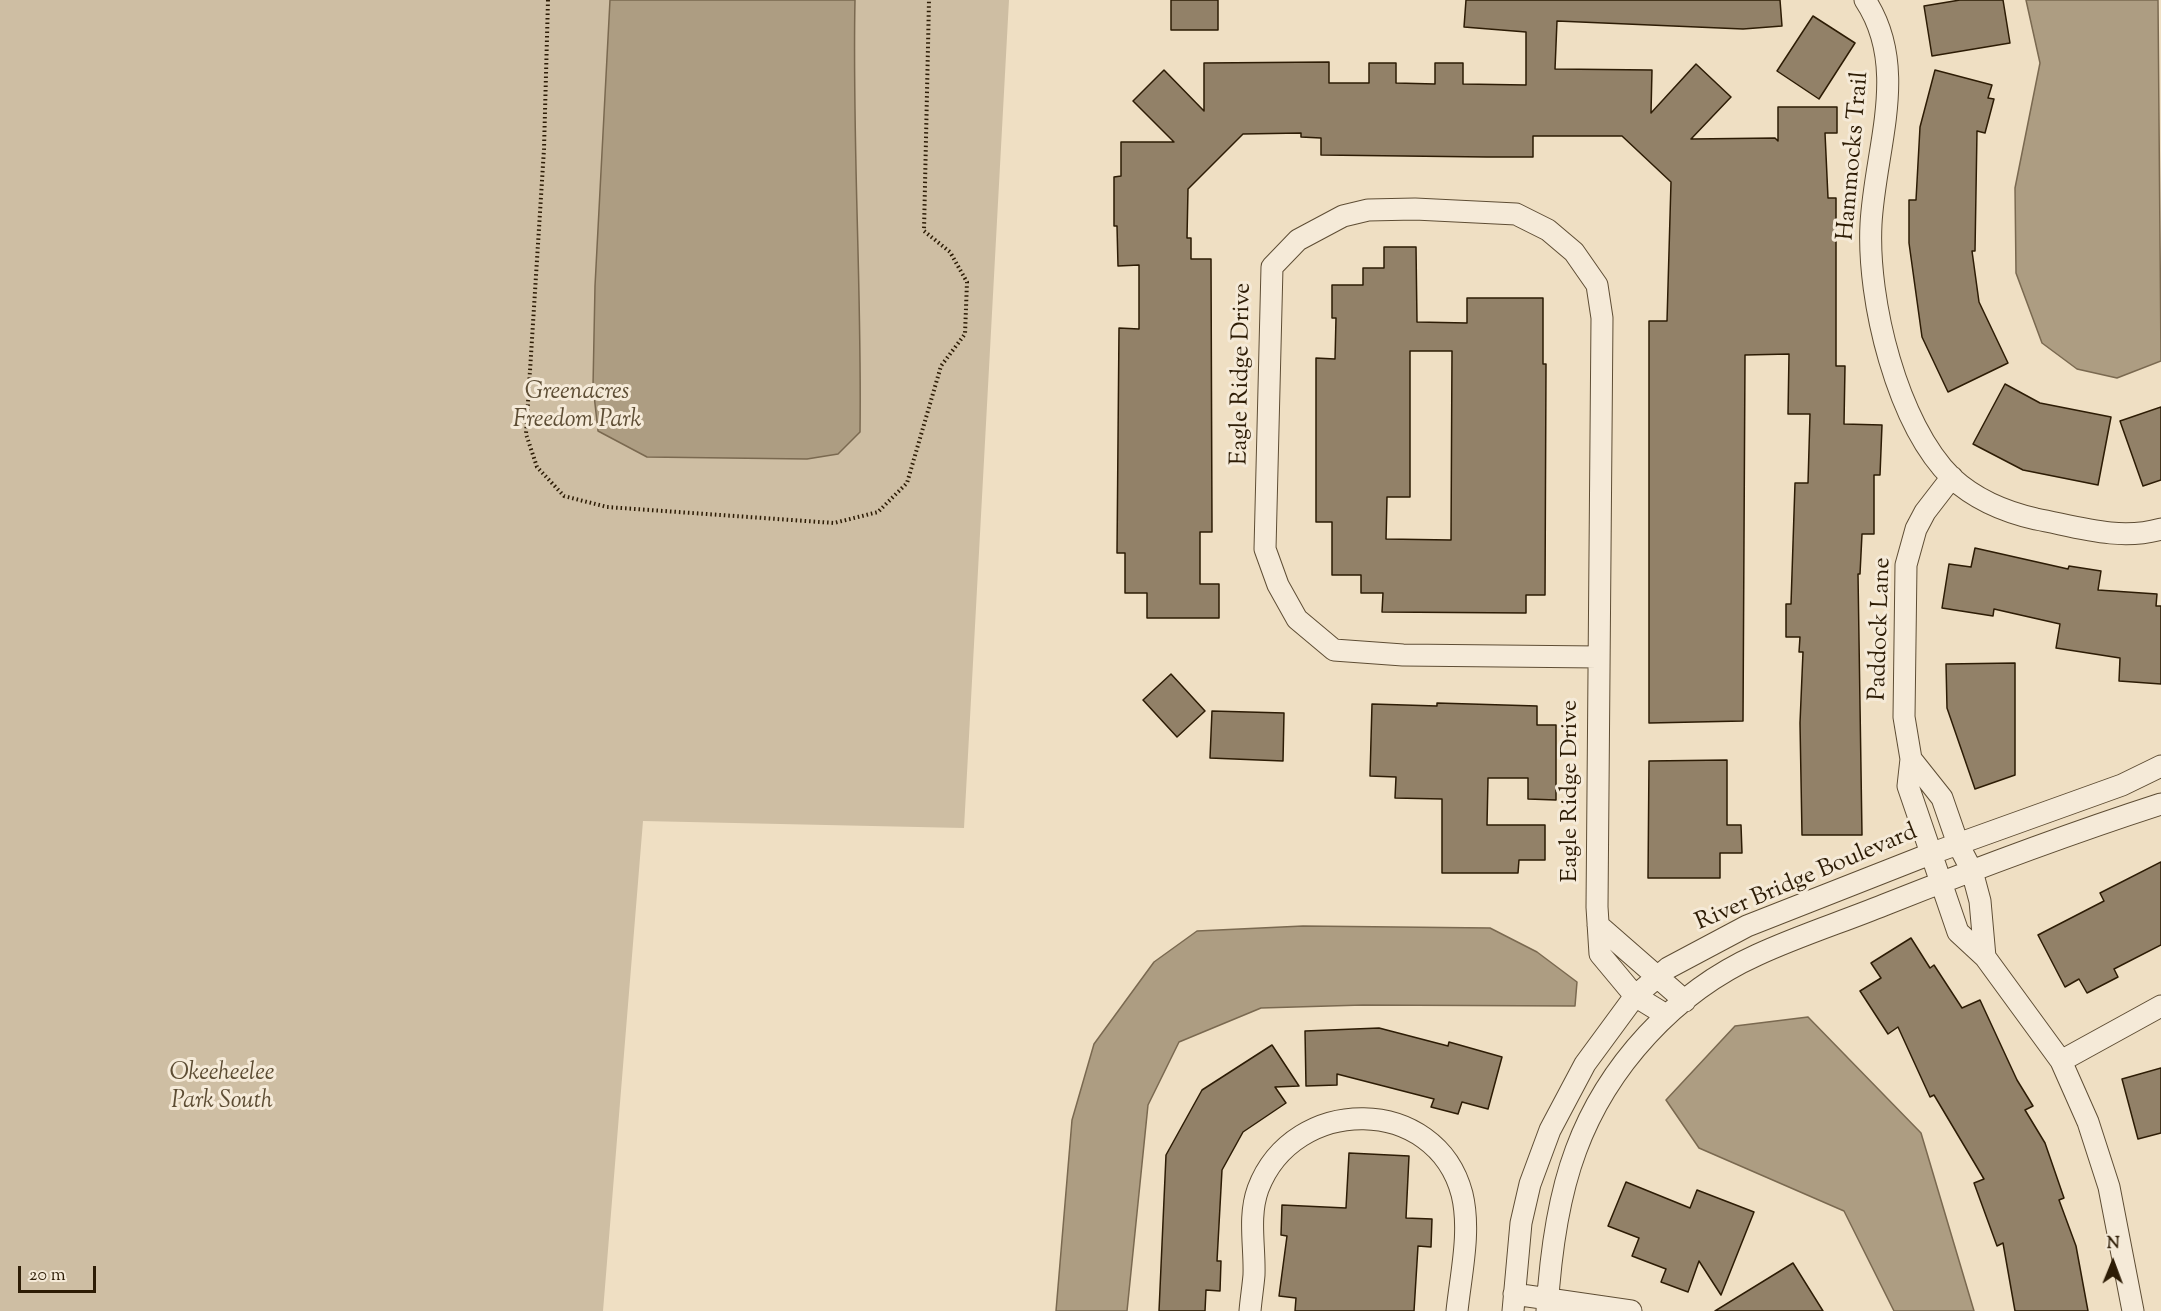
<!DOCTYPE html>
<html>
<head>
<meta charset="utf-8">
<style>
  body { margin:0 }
  #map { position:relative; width:2161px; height:1311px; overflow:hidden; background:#efdfc3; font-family:"Sorts Mill Goudy",serif }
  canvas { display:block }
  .north { position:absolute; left:2083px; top:1233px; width:60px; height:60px; -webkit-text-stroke:4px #f5ead8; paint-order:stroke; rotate:1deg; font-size:16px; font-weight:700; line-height:24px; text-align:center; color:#2d1c05 }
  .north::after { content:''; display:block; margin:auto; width:21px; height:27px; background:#2d1c05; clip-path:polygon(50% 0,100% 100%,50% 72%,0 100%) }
  .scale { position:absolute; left:18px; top:1266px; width:78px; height:27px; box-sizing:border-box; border:3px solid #2d1c05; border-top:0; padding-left:8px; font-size:18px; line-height:21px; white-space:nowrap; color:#2d1c05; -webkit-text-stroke:4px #f5ead8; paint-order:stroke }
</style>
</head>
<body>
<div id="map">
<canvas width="2161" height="1311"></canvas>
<div class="north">N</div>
<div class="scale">20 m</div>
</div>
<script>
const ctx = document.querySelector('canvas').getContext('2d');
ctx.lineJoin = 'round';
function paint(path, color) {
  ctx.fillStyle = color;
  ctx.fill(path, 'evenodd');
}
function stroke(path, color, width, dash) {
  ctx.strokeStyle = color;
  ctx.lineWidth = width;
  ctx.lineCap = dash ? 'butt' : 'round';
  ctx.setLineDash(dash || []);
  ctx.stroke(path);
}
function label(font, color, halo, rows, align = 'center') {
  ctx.font = font + ' "Sorts Mill Goudy",serif';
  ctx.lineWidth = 6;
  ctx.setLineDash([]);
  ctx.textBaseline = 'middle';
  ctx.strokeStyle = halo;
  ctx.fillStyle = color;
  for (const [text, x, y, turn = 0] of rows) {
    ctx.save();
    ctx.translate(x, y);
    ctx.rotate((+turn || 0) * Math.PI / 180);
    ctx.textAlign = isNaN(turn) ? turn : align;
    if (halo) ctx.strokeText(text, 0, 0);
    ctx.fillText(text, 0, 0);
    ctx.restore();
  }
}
const green = new Path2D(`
  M 0,0 L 1009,0 L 964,828 L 643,821 L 603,1311 L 0,1311 Z`);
const water = new Path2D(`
  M 610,0 L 855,0 C 852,144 862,288 860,432 L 838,454 L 807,459 L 647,457 L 598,431 L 593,386 L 595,286 Z
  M 2026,0 L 2158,0 L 2161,361 L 2117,378 L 2077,369 L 2042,343 L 2016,273 L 2015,188 L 2040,63 Z
  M 1303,926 L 1490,928 L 1537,952 L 1577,982 L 1575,1006 L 1363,1005 L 1261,1008 L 1179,1042 L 1148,1105 L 1127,1311 L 1056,1311 L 1072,1120 L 1094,1044 L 1154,962 L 1197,931 Z
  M 1808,1017 L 1921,1133 L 1974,1311 L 1894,1311 L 1844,1211 L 1699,1148 L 1666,1100 L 1735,1026 Z`);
const building = new Path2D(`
  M 1171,0 L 1218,0 L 1218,30 L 1171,30 Z
  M 1466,0 L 1780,0 L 1782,26 L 1743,29 L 1557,21 L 1555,69 L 1652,70 L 1651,113 L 1696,64 L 1731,97 L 1691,139 L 1775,138 L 1778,141 L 1778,107 L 1837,107 L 1837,133 L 1825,133 L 1828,198 L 1836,198 L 1836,366 L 1845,366 L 1844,424 L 1882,425 L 1880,475 L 1874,475 L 1874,534 L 1862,534 L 1860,574 L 1858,574 L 1862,835 L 1802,835 L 1800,723 L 1803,652 L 1799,652 L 1800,637 L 1786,637 L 1786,604 L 1791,604 L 1795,483 L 1808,483 L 1810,414 L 1788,414 L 1789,354 L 1745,355 L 1743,721 L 1649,723 L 1649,321 L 1667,321 L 1671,182 L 1622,136 L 1533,136 L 1533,157 L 1487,157 L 1321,155 L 1321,138 L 1301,137 L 1301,133 L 1243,134 L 1188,189 L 1187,238 L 1191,238 L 1191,259 L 1211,259 L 1212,532 L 1200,532 L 1200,584 L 1219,584 L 1219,618 L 1147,618 L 1147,593 L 1125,593 L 1125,553 L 1117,553 L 1119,328 L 1139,329 L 1139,265 L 1118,266 L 1117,226 L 1114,226 L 1114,177 L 1121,176 L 1121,142 L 1174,142 L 1133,101 L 1164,70 L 1204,111 L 1204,63 L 1329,62 L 1329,83 L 1369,83 L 1369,63 L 1396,63 L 1396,83 L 1435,84 L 1435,63 L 1463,63 L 1463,84 L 1526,85 L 1526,32 L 1464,27 Z
  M 1960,0 L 2003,0 L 2010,43 L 1932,56 L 1924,6 Z
  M 1813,16 L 1855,43 L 1819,99 L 1777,71 Z
  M 1935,70 L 1992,85 L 1988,98 L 1994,99 L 1985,133 L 1977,131 L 1975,251 L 1972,251 L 1979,302 L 2008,363 L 1948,392 L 1922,337 L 1909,243 L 1909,200 L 1916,200 L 1920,127 Z
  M 1384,247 L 1416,247 L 1417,322 L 1467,323 L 1467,298 L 1543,298 L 1543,364 L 1546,364 L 1545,595 L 1526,595 L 1526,613 L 1382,612 L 1383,593 L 1361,593 L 1361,575 L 1332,575 L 1332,522 L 1316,522 L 1316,358 L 1335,359 L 1336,318 L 1332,318 L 1332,285 L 1363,285 L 1363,268 L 1384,268 ZM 1410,351 L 1452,351 L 1451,540 L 1386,539 L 1387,497 L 1410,497 Z
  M 2005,384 L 2040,403 L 2111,417 L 2098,485 L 2023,470 L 1973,444 Z
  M 2161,407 L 2161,480 L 2143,486 L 2120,421 Z
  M 1975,548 L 2068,569 L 2069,566 L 2101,571 L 2098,590 L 2157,594 L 2156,606 L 2161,606 L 2161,684 L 2119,681 L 2120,658 L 2056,648 L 2060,624 L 1994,609 L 1993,616 L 1942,608 L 1949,564 L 1971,567 Z
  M 2015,663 L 2015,775 L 1975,789 L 1947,708 L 1946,664 Z
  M 1171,674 L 1205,711 L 1177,737 L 1143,700 Z
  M 1437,703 L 1537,706 L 1537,725 L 1556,725 L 1556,800 L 1528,799 L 1528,778 L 1488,778 L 1487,825 L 1545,825 L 1545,860 L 1519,860 L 1518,873 L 1442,873 L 1442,799 L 1395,798 L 1396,777 L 1370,776 L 1372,704 L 1437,706 Z
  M 1212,711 L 1284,713 L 1283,761 L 1210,758 Z
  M 1727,760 L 1727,825 L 1741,825 L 1742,853 L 1720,853 L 1720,878 L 1648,878 L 1649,761 Z
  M 2161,862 L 2161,945 L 2114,969 L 2118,977 L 2087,993 L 2079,979 L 2065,987 L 2038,935 L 2104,901 L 2100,893 Z
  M 1911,938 L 1930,968 L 1934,965 L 1962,1008 L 1980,1000 L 2017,1080 L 2033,1106 L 2025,1110 L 2045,1143 L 2064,1198 L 2059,1200 L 2076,1246 L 2088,1311 L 2015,1311 L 2003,1243 L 1997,1246 L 1974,1183 L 1984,1179 L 1934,1095 L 1930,1097 L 1898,1027 L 1888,1034 L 1860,991 L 1881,978 L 1871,963 Z
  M 1379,1028 L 1448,1046 L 1449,1042 L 1502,1057 L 1488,1109 L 1462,1102 L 1458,1114 L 1431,1107 L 1434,1099 L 1337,1074 L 1337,1085 L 1306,1086 L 1305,1031 Z
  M 1272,1045 L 1299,1086 L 1275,1087 L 1286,1103 L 1243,1132 L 1222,1170 L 1217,1261 L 1221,1261 L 1220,1291 L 1206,1290 L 1205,1311 L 1159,1311 L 1166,1155 L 1202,1090 Z
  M 2161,1068 L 2161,1133 L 2138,1139 L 2122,1079 Z
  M 1349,1153 L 1409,1156 L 1406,1218 L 1432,1219 L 1431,1247 L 1418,1246 L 1414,1311 L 1295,1311 L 1296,1298 L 1279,1296 L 1287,1236 L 1281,1235 L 1282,1205 L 1346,1208 Z
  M 1626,1182 L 1690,1208 L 1697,1190 L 1754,1212 L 1721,1295 L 1699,1261 L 1688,1292 L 1661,1282 L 1666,1269 L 1632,1256 L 1639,1238 L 1608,1226 Z
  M 1793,1263 L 1823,1311 L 1715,1311 Z`);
const path = new Path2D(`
  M 548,0 L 544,149 L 526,434 L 537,467 L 564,496 L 607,507 L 834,523 L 878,512 L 907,483 L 941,366 L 965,334 L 967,282 L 950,252 L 924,231 L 929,0`);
const street = new Path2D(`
  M 1865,0 C 1910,68 1875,148 1871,224 C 1867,300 1897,424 1952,478 C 1976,500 2005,512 2036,519 C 2078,527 2119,541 2161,529
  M 1952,477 L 1925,512 L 1916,529 L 1906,565 L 1904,717 L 1911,759 L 1908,786 L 1958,932 L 1985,957 L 2061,1061 L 2088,1122 L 2109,1187 L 2133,1311
  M 1598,657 L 1403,655 L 1334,650 L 1297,619 L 1278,585 L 1265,549 L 1272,267 L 1298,240 L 1343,216 L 1368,210 L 1415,209 L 1516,214 L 1548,230 L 1574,252 L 1597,285 L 1602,318 L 1597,907 L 1600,954 L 1635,996 L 1666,1015
  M 1911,759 L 1942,798 L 1958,844 L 1972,871 L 1980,901 L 1985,957
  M 1598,925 L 1685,1001
  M 2061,1061 L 2161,1006
  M 1514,1294 L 1631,1311
  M 1250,1311 C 1251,1299 1253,1287 1254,1275 C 1255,1246 1248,1217 1258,1189 C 1294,1094 1436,1095 1462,1194 C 1471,1231 1461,1273 1457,1311
  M 1513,1311 L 1521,1223 L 1530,1184 L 1550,1130 L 1585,1064 L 1635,996 L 1668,968 L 1747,926 L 1930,854 L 2122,785 L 2161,766
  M 1547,1311 C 1550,1260 1558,1198 1576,1150 C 1607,1066 1675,992 1757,955 C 1798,936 1842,922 1884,905 C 1975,869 2068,834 2161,804`);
const streetNames = [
  ["Hammocks Trail",1855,156,-85],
  ["Eagle Ridge Drive",1243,374,-89],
  ["Paddock Lane",1882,629,-88],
  ["Eagle Ridge Drive",1572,791,-90],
  ["River Bridge Boulevard",1807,879,-23]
];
const parkNames = [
  ["Greenacres",577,394],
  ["Freedom Park",577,422],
  ["Okeeheelee",222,1075],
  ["Park South",222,1103]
];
paint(green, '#cebea3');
paint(water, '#ad9d82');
stroke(water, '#7a6950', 1.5);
paint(building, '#928168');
stroke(building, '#2d1c05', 1.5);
stroke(street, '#5e4d34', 23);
stroke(path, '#2d1c05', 4, [1.5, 3]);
stroke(street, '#f5ead8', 21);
label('24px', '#2d1c05', '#f5ead8', streetNames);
label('italic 24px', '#5d4d34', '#f5ead8', parkNames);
</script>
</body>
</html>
